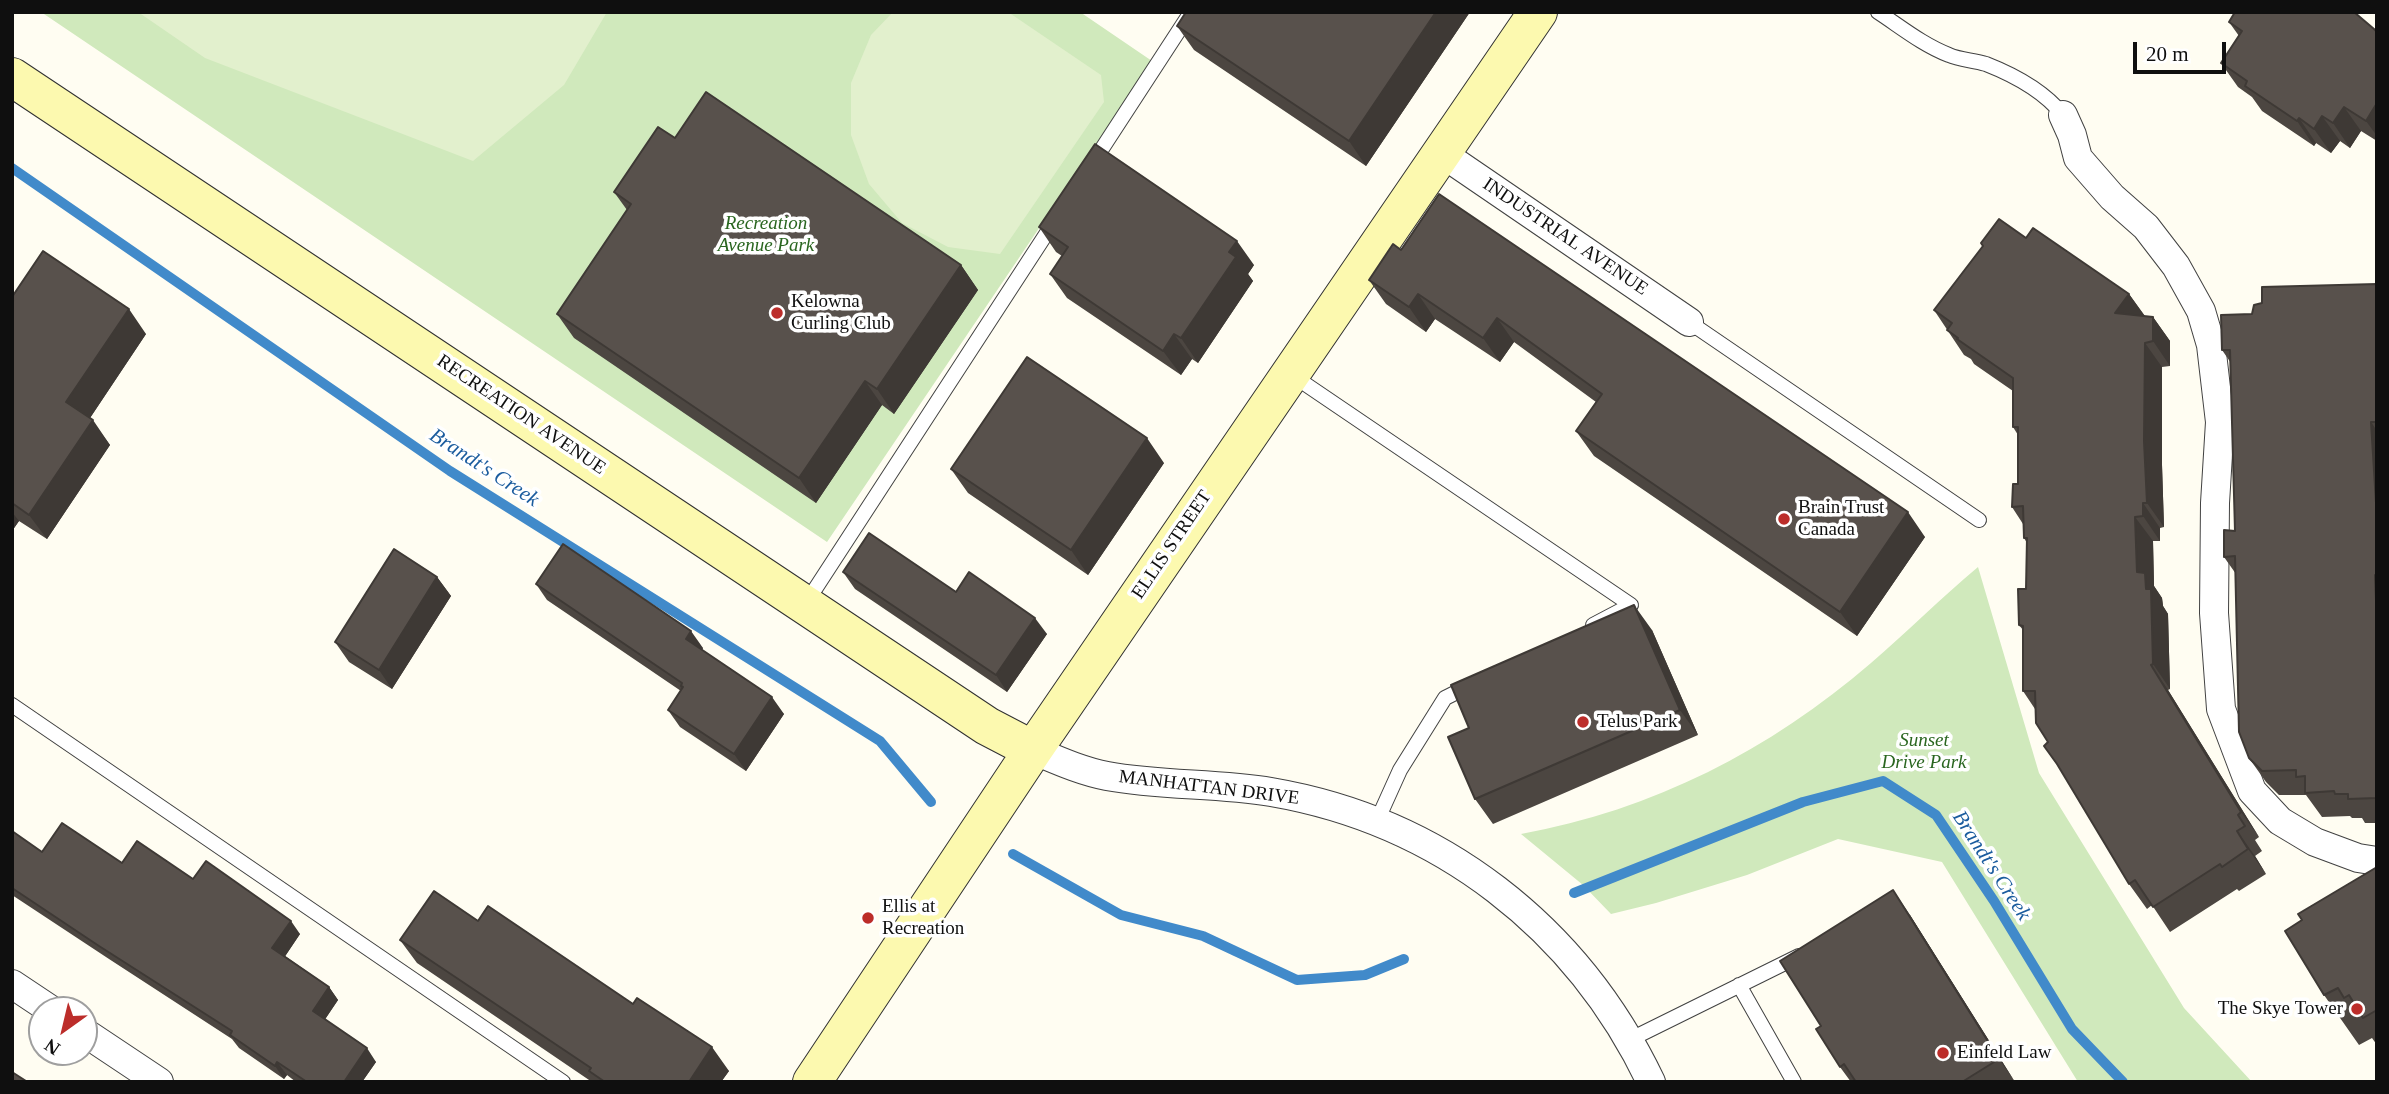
<!DOCTYPE html>
<html>
<head>
<meta charset="utf-8">
<style>
  body { margin:0 }
  #map { position:relative; width:2389px; height:1094px; overflow:hidden; background:#fffdf2; font-family:Georgia,serif }
  canvas { display:block }
  .frame { position:absolute; inset:0; border:14px solid #0f0f0f; pointer-events:none }
  .north { position:absolute; left:28px; top:996px; width:70px; height:70px; box-sizing:border-box; background:#fff; border:2px solid #9f9f9f; border-radius:50%; rotate:214deg; font-size:19px; font-weight:700; line-height:28px; text-align:center; color:#0f0f0f }
  .north::after { content:''; display:block; margin:auto; width:24px; height:32px; background:#bc2d2a; clip-path:polygon(50% 0,100% 100%,50% 72%,0 100%) }
  .scale { position:absolute; left:2133px; top:42px; width:93px; height:32px; box-sizing:border-box; border:4px solid #0f0f0f; border-top:0; padding-left:9px; font-size:21px; line-height:24px; white-space:nowrap; color:#0f0f0f; -webkit-text-stroke:5px #fff; paint-order:stroke }
</style>
</head>
<body>
<div id="map">
<canvas width="2389" height="1094"></canvas>
<div class="frame"></div>
<div class="north">N</div>
<div class="scale">20 m</div>
</div>
<script>
const ctx = document.querySelector('canvas').getContext('2d');
ctx.lineJoin = 'round';
function paint(path, color) {
  ctx.fillStyle = color;
  ctx.fill(path, 'evenodd');
}
function stroke(path, color, width, dash) {
  ctx.strokeStyle = color;
  ctx.lineWidth = width;
  ctx.lineCap = dash ? 'butt' : 'round';
  ctx.setLineDash(dash || []);
  ctx.stroke(path);
}
function label(font, color, halo, rows, align = 'center') {
  ctx.font = font + ' Georgia,serif';
  ctx.lineWidth = 7;
  ctx.setLineDash([]);
  ctx.textBaseline = 'middle';
  ctx.strokeStyle = halo;
  ctx.fillStyle = color;
  for (const [text, x, y, turn = 0] of rows) {
    ctx.save();
    ctx.translate(x, y);
    ctx.rotate((+turn || 0) * Math.PI / 180);
    ctx.textAlign = isNaN(turn) ? turn : align;
    if (halo) ctx.strokeText(text, 0, 0);
    ctx.fillText(text, 0, 0);
    ctx.restore();
  }
}
const green = new Path2D(`
  M 41,12 L 1080,12 L 1152,61 L 827,542 Z
  M 1978,567 L 2039,773 L 2184,1008 L 2252,1082 L 2078,1082 L 1942,862 L 1838,839 L 1747,875 L 1656,903 L 1611,914 L 1583,885 L 1521,834 C 1653,810 1770,750 1871,663 C 1907,632 1941,598 1978,567 Z`);
const pitch = new Path2D(`
  M 138,12 L 607,12 L 564,85 L 473,161 L 205,58 Z
  M 893,12 L 1008,12 L 1101,75 L 1104,102 L 1000,254 L 948,247 L 902,223 L 869,184 L 851,135 L 851,83 L 871,35 Z`);
const stream = new Path2D(`
  M 12,168 L 450,471 L 880,741 L 931,802
  M 1013,854 L 1121,915 L 1203,936 L 1297,980 L 1365,975 L 1404,959
  M 1574,893 L 1803,802 L 1883,781 L 1936,815 L 1994,901 L 2072,1029 L 2123,1082`);
const lane = new Path2D(`
  M 1878,12 C 1901,27 1923,45 1949,55 C 1960,60 1974,60 1986,64 C 2014,75 2044,91 2063,115
  M 1092,164 L 1191,12
  M 1689,322 L 1979,520
  M 1292,375 L 1631,605 L 1593,625
  M 806,603 L 1054,222
  M 12,705 L 563,1082
  M 1377,821 L 1400,770 L 1445,698 L 1471,685
  M 1739,985 L 1794,1082
  M 1629,1040 L 1799,956`);
const street = new Path2D(`
  M 2063,115 L 2072,135 L 2078,158 L 2112,197 L 2146,227 L 2176,266 L 2201,311 L 2211,345 L 2220,422 L 2215,503 L 2214,613 L 2221,709 L 2252,791 L 2280,821 L 2315,842 L 2358,858 L 2377,861
  M 1440,152 L 1689,322
  M 1033,750 C 1057,760 1081,771 1107,776 C 1161,786 1217,783 1271,792 C 1440,821 1577,927 1651,1082
  M 12,984 L 51,1010
  M 84,1032 L 159,1082`);
const secondary = new Path2D(`
  M 12,77 L 987,726 L 1033,750
  M 812,1082 L 1033,750 L 1538,12`);
const wall = new Path2D(`
  M 1470,12 L 1366,166 L 1194,50 L 1177,26 Z
  M 2229,22 L 2377,32 L 2377,141 L 2361,131 L 2350,148 L 2340,141 L 2331,153 L 2316,143 L 2314,146 L 2262,111 L 2252,97 L 2238,87 L 2221,63 L 2239,36 Z
  M 675,138 L 961,265 L 978,290 L 894,414 L 882,405 L 816,503 L 574,338 L 557,314 L 627,210 L 614,192 Z
  M 1039,227 L 1254,265 L 1248,274 L 1253,281 L 1198,363 L 1192,359 L 1181,375 L 1067,298 L 1050,274 L 1062,256 L 1056,252 Z
  M 2026,238 L 2129,294 L 2145,316 L 2153,317 L 2170,341 L 2170,366 L 2162,367 L 2162,465 L 2164,527 L 2160,528 L 2160,541 L 2153,541 L 2154,586 L 2162,598 L 2163,606 L 2168,614 L 2170,689 L 2168,690 L 2259,837 L 2255,840 L 2262,851 L 2255,856 L 2266,874 L 2239,891 L 2237,889 L 2170,932 L 2152,905 L 2147,909 L 2129,884 L 2062,772 L 2044,746 L 2048,742 L 2035,709 L 2023,691 L 2023,630 L 2019,625 L 2026,589 L 2027,543 L 2024,538 L 2023,524 L 2012,507 L 2018,484 L 2018,435 L 2013,427 L 2013,391 L 1974,364 L 1971,359 L 1964,355 L 1934,310 Z
  M 1401,250 L 1925,537 L 1857,636 L 1594,456 L 1576,431 L 1596,402 L 1514,342 L 1500,362 L 1435,319 L 1426,332 L 1386,304 L 1369,280 Z
  M 2377,284 L 2377,823 L 2365,823 L 2362,818 L 2352,818 L 2350,816 L 2322,817 L 2306,795 L 2279,795 L 2266,782 L 2249,758 L 2236,574 L 2224,557 L 2235,531 L 2231,363 L 2222,350 L 2252,314 Z
  M 12,297 L 146,334 L 90,418 L 110,445 L 47,539 L 19,521 L 12,531 Z
  M 1164,463 L 1088,575 L 968,493 L 951,469 Z
  M 843,572 L 956,592 L 1047,634 L 1007,692 L 855,589 Z
  M 437,577 L 451,596 L 392,689 L 349,662 L 335,642 Z
  M 536,584 L 703,648 L 702,650 L 784,714 L 746,771 L 680,727 L 668,710 L 681,691 L 547,600 Z
  M 1652,630 L 1698,735 L 1493,824 L 1475,799 L 1469,728 Z
  M 12,831 L 42,852 L 122,863 L 193,879 L 300,934 L 285,956 L 329,987 L 338,1000 L 325,1019 L 376,1062 L 362,1082 L 296,1082 L 287,1075 L 284,1079 L 239,1048 L 232,1039 L 109,959 L 12,895 Z
  M 2377,867 L 2377,1045 L 2372,1038 L 2359,1045 L 2324,995 L 2302,920 Z
  M 1910,915 L 2015,1082 L 1851,1082 L 1840,1067 L 1821,1026 Z
  M 478,921 L 729,1071 L 721,1082 L 592,1082 L 417,963 L 400,940 Z`);
const shadedWall = new Path2D(`
  M 1436,12 L 1470,12 L 1366,166 L 1349,141 Z
  M 2377,103 L 2377,136 L 2366,121 Z
  M 2344,107 L 2361,131 L 2350,148 L 2333,123 Z
  M 2322,116 L 2340,141 L 2331,153 L 2314,129 Z
  M 2299,118 L 2316,143 L 2314,146 L 2297,121 Z
  M 1237,241 L 1254,265 L 1248,274 L 1253,281 L 1198,363 L 1181,338 L 1229,252 Z
  M 961,265 L 978,290 L 894,414 L 877,389 Z
  M 1418,294 L 1435,319 L 1426,332 L 1409,307 Z
  M 2129,294 L 2146,318 L 2115,313 Z
  M 129,309 L 146,334 L 84,427 L 66,402 Z
  M 2153,317 L 2170,341 L 2170,366 L 2153,341 Z
  M 1497,318 L 1514,342 L 1500,362 L 1483,338 Z
  M 1174,334 L 1192,359 L 1181,375 L 1163,351 Z
  M 2145,343 L 2162,367 L 2162,465 L 2164,527 L 2147,503 L 2144,441 Z
  M 865,381 L 882,405 L 816,503 L 799,478 Z
  M 93,420 L 110,445 L 47,539 L 29,515 Z
  M 2371,422 L 2377,431 L 2377,520 Z
  M 1147,438 L 1164,463 L 1088,575 L 1071,550 Z
  M 2143,503 L 2160,528 L 2160,541 L 2143,516 Z
  M 12,512 L 19,521 L 12,531 Z
  M 1908,512 L 1925,537 L 1857,636 L 1840,612 Z
  M 2135,517 L 2153,541 L 2154,586 L 2162,598 L 2163,606 L 2168,614 L 2170,689 L 2153,664 L 2146,589 L 2137,572 Z
  M 2375,575 L 2377,578 L 2377,625 Z
  M 437,577 L 451,596 L 392,689 L 379,670 Z
  M 1634,605 L 1652,630 L 1698,735 L 1680,710 Z
  M 1035,618 L 1047,634 L 1007,692 L 996,675 Z
  M 691,631 L 703,648 L 698,656 L 686,639 Z
  M 2151,665 L 2168,690 L 2259,837 L 2241,812 Z
  M 772,697 L 784,714 L 746,771 L 734,754 Z
  M 2237,831 L 2255,856 L 2266,874 L 2248,849 Z
  M 1893,890 L 1910,915 L 2015,1082 L 1999,1059 Z
  M 291,921 L 300,934 L 282,961 L 272,948 Z
  M 329,987 L 338,1000 L 322,1024 L 313,1011 Z
  M 712,1047 L 729,1071 L 721,1082 L 689,1082 Z
  M 367,1048 L 376,1062 L 362,1082 L 344,1082 Z
  M 277,1062 L 287,1075 L 284,1079 L 275,1066 Z`);
const building = new Path2D(`
  M 1186,12 L 1436,12 L 1349,141 L 1177,26 Z
  M 2235,12 L 2354,12 L 2374,29 L 2377,32 L 2377,103 L 2366,121 L 2344,107 L 2333,123 L 2322,116 L 2314,129 L 2299,118 L 2297,121 L 2245,86 L 2247,81 L 2221,63 L 2242,31 L 2229,22 Z
  M 706,92 L 961,265 L 877,389 L 865,381 L 799,478 L 557,314 L 631,204 L 614,192 L 658,127 L 675,138 Z
  M 1095,144 L 1237,241 L 1229,252 L 1236,257 L 1181,338 L 1174,334 L 1163,351 L 1050,274 L 1068,247 L 1039,227 Z
  M 1439,194 L 1908,512 L 1840,612 L 1576,431 L 1602,394 L 1497,318 L 1483,338 L 1418,294 L 1409,307 L 1369,280 L 1393,244 L 1401,250 Z
  M 1999,219 L 2026,238 L 2033,228 L 2129,294 L 2115,313 L 2153,317 L 2153,341 L 2145,343 L 2144,441 L 2147,503 L 2143,503 L 2143,516 L 2135,517 L 2137,572 L 2145,573 L 2146,589 L 2151,589 L 2153,664 L 2151,665 L 2241,812 L 2238,815 L 2245,826 L 2237,831 L 2248,849 L 2222,867 L 2220,864 L 2153,907 L 2135,880 L 2129,884 L 2057,764 L 2044,746 L 2048,742 L 2036,723 L 2035,691 L 2023,691 L 2023,626 L 2019,625 L 2018,589 L 2026,589 L 2027,538 L 2024,538 L 2023,506 L 2012,507 L 2013,484 L 2018,484 L 2018,427 L 2013,427 L 2013,378 L 1957,339 L 1958,338 L 1947,330 L 1952,323 L 1934,310 L 1983,246 L 1981,243 Z
  M 43,251 L 129,309 L 66,402 L 93,420 L 29,515 L 12,503 L 12,297 Z
  M 2377,284 L 2377,422 L 2371,422 L 2377,519 L 2377,576 L 2375,575 L 2377,625 L 2377,798 L 2348,799 L 2348,794 L 2335,794 L 2334,791 L 2305,793 L 2305,776 L 2296,777 L 2296,770 L 2262,771 L 2249,758 L 2239,732 L 2235,556 L 2224,557 L 2224,530 L 2235,531 L 2230,350 L 2222,350 L 2221,315 L 2252,314 L 2254,305 L 2262,303 L 2262,287 Z
  M 1027,357 L 1147,438 L 1071,550 L 951,469 Z
  M 869,533 L 956,592 L 969,572 L 1035,618 L 996,675 L 843,572 Z
  M 563,544 L 691,631 L 686,639 L 772,697 L 734,754 L 668,710 L 683,687 L 681,686 L 682,683 L 536,584 Z
  M 394,549 L 437,577 L 379,670 L 335,642 Z
  M 1634,605 L 1680,710 L 1475,799 L 1448,737 L 1469,728 L 1451,685 Z
  M 62,823 L 122,863 L 137,841 L 193,879 L 206,861 L 291,921 L 272,948 L 329,987 L 313,1011 L 367,1048 L 344,1082 L 307,1082 L 277,1062 L 275,1066 L 230,1035 L 232,1031 L 99,946 L 12,888 L 12,831 L 42,852 Z
  M 2377,867 L 2377,1010 L 2363,1018 L 2349,995 L 2344,998 L 2338,988 L 2324,995 L 2285,931 L 2302,920 L 2298,914 Z
  M 1893,890 L 1999,1059 L 1962,1082 L 1856,1082 L 1844,1064 L 1840,1067 L 1816,1029 L 1821,1026 L 1780,961 Z
  M 434,891 L 478,921 L 488,906 L 633,1004 L 637,998 L 712,1047 L 689,1082 L 605,1082 L 589,1071 L 591,1068 L 400,940 Z
  M 12,1072 L 26,1081 L 26,1082 L 12,1082 Z`);
const markers = [
  [777,313,7,"#bc2d2a"],
  [1784,519,7,"#bc2d2a"],
  [1583,722,7,"#bc2d2a"],
  [868,918,7,"#bc2d2a"],
  [2357,1009,7,"#bc2d2a"],
  [1943,1053,7,"#bc2d2a"]
];
const parkNames = [
  ["Recreation",766,224],
  ["Avenue Park",766,246],
  ["Sunset",1924,741],
  ["Drive Park",1924,763]
];
const streetNames = [
  ["INDUSTRIAL AVENUE",1565,237,34],
  ["RECREATION AVENUE",521,415,34],
  ["ELLIS STREET",1172,545,-56],
  ["MANHATTAN DRIVE",1209,788,7]
];
const poiNames = [
  ["Kelowna",791,302],
  ["Curling Club",791,324],
  ["Brain Trust",1798,508],
  ["Canada",1798,530],
  ["Telus Park",1597,722],
  ["Ellis at",882,907],
  ["Recreation",882,929],
  ["The Skye Tower",2343,1009,"right"],
  ["Einfeld Law",1957,1053]
];
const waterNames = [
  ["Brandt's Creek",484,468,33],
  ["Brandt's Creek",1991,866,57]
];
paint(green, '#d0e9bc');
paint(pitch, '#e2f0cd');
stroke(stream, '#418aca', 10);
stroke(lane, '#424242', 16);
stroke(street, '#424242', 30);
stroke(secondary, '#313131', 40);
stroke(lane, '#fff', 14);
stroke(street, '#fff', 28);
stroke(secondary, '#fcf9af', 38);
paint(wall, '#4c4641');
paint(shadedWall, '#3e3935');
paint(building, '#58514c');
stroke(building, '#3e3935', 2);
for (const [x, y, r, color] of markers) {
  const dot = new Path2D();
  dot.arc(x, y, r, 0, 2 * Math.PI);
  ctx.fillStyle = color;
  ctx.fill(dot);
  stroke(dot, '#fff', 2.5);
}
label('italic 19px', '#2a6620', '#fff', parkNames);
label('19px', '#0f0f0f', '#fff', streetNames);
label('19px', '#0f0f0f', '#fff', poiNames, 'left');
label('italic 21px', '#1b5c9e', '#fff', waterNames);
</script>
</body>
</html>
